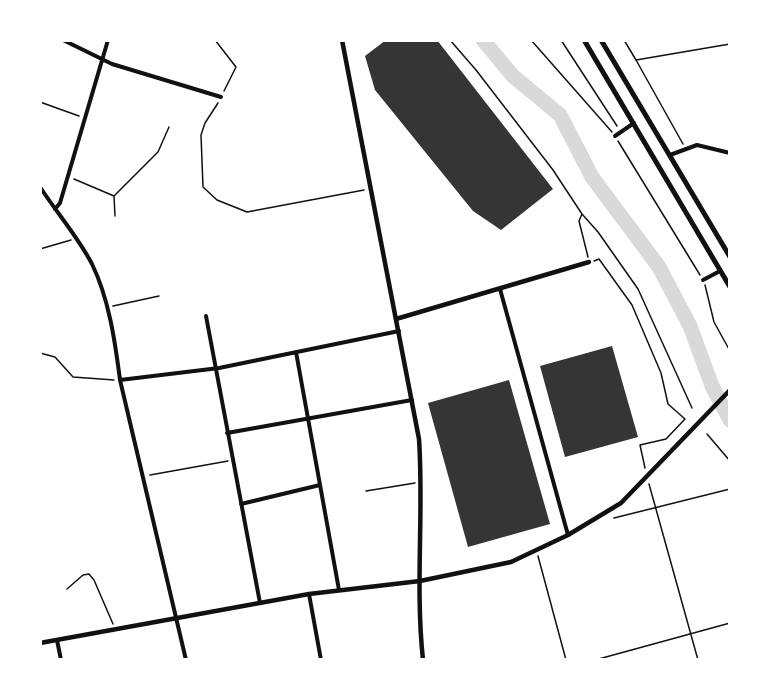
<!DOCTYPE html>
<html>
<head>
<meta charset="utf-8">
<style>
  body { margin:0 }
  #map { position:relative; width:770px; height:700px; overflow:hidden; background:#fff; font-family:Lato,sans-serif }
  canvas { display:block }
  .frame { position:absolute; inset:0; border:42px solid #fff; pointer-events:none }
</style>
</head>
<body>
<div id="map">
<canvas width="770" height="700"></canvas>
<div class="frame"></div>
</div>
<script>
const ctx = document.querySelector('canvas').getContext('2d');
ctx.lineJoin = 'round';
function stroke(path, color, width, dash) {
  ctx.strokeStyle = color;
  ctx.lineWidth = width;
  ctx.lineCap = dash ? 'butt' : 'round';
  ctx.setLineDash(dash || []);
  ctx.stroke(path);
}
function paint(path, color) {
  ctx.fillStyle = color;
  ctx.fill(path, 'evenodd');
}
const river = new Path2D(`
  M 483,40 L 513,76 L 560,115 L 592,177 L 659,267 L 690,326 L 712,386 L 730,420`);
const building = new Path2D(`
  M 386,40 L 437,40 L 553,189 L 501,230 L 473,211 L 375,90 L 365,56 Z
  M 612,346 L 638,437 L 565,457 L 540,366 Z
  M 509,380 L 550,524 L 468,547 L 428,403 Z`);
const path = new Path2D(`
  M 215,40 L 236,67 L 224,91
  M 450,40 L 476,70 L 553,170 L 582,214 L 598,232 L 638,289 L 692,408
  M 531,40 L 612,132
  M 561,40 L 617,126
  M 624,40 L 636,60 L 730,44
  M 636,60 L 683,144
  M 40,102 L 79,116
  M 218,103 L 205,123 L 201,135 L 203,187 L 217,200 L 247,212 L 364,190
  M 618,141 L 700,275
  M 74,179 L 114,196 L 115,216
  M 114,196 L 158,152 L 169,127
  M 582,214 L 579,221 L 588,257
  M 40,249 L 71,240
  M 594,261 L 599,259 L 632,305 L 661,373 L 668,404 L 685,419 L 666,439 L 640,445 L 645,468
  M 705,285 L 714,322 L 730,351
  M 113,306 L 159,296
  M 40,353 L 55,357 L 73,377 L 114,380
  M 707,434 L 730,461
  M 150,475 L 228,461
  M 649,484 L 698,660
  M 366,491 L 415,483
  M 614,518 L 730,489
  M 538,556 L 566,660
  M 67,589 L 83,575 L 89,574 L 94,580 L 113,624
  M 595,660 L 730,623`);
const minor = new Path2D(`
  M 63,40 L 112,64 L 221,97
  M 615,136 L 634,123
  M 670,155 L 697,145 L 730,153
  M 40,187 C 57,213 78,237 92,264 C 109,299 115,341 120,380 L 186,660
  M 55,209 L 60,203 L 108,40
  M 703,280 L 720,271
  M 500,289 L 568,535
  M 206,316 L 260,603
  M 296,352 L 339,590
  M 120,380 L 219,368 L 399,331
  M 227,433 L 412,400
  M 241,504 L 320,485
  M 309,594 L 321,660
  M 57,640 L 61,660`);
const tertiary = new Path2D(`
  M 396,319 L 589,262
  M 40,643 L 309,594 L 420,581 L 511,562 L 568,535 L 621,503 L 730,390`);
const secondary = new Path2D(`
  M 342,40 L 419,439 C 424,512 415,586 423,660`);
const primary = new Path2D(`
  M 584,40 L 730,287
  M 601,40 L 730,257`);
stroke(river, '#d9d9d9', 15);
paint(building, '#353535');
stroke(path, '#111', 1.5);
stroke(minor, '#111', 4);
stroke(tertiary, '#111', 4.5);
stroke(secondary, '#111', 4.5);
stroke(primary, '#111', 5);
</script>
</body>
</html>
